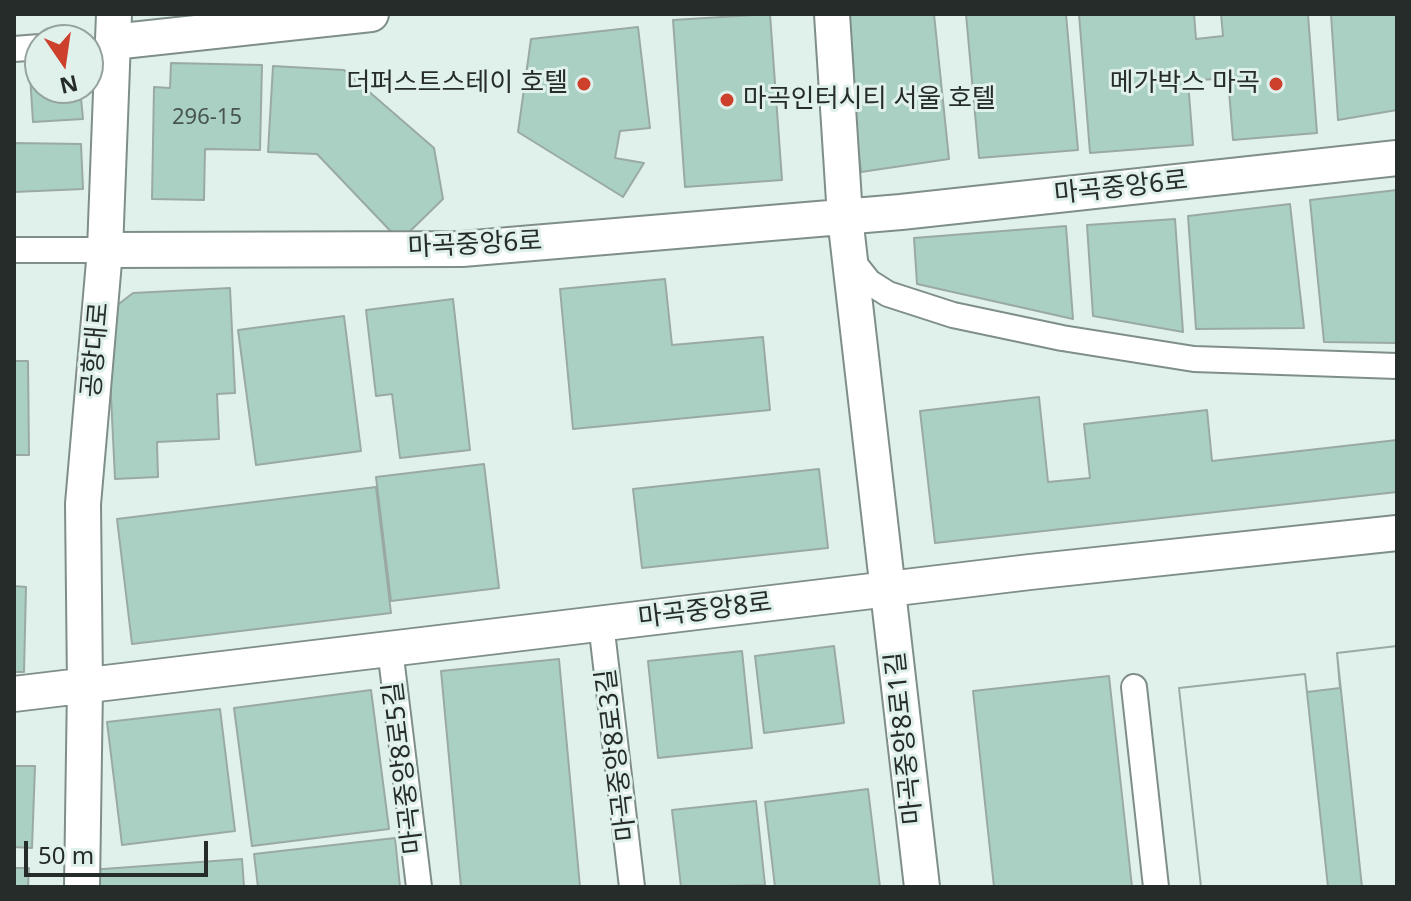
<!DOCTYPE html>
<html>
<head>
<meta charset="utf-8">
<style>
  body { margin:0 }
  #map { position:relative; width:1411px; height:901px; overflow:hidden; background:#e0f1eb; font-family:"Noto Sans",sans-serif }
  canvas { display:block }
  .frame { position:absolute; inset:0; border:16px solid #262c2a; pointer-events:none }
  .north { position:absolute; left:24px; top:24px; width:80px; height:80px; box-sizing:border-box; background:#e0f1eb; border:2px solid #96a29e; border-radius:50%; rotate:167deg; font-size:22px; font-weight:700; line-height:32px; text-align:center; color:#262c2a }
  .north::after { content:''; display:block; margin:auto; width:28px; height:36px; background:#cc402c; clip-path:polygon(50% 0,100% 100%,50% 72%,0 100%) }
  .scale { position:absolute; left:24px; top:841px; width:184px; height:36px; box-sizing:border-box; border:4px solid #262c2a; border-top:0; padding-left:10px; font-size:24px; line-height:28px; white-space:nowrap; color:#262c2a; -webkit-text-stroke:6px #e0f1eb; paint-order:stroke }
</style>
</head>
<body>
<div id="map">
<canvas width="1411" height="901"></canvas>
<div class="frame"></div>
<div class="north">N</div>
<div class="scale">50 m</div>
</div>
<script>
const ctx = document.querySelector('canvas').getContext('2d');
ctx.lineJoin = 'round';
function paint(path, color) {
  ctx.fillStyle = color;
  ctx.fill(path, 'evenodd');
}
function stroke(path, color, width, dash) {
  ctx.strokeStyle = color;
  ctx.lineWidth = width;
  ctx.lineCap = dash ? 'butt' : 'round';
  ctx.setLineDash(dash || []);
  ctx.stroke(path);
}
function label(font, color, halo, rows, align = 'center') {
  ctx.font = font + ' "Noto Sans","Noto Sans KR",sans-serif';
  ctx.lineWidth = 6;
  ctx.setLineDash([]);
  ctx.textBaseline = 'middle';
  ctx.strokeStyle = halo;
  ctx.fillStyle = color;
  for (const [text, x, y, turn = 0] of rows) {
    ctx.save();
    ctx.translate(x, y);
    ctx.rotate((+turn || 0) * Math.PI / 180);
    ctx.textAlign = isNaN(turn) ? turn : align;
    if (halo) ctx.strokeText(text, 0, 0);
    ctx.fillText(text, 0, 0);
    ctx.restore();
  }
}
const building = new Path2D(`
  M 770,14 L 782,180 L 685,187 L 673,20 Z
  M 842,14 L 934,14 L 949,159 L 861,172 Z
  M 966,14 L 1066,14 L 1078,150 L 979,158 Z
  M 1079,14 L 1194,14 L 1196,39 L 1223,36 L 1221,14 L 1308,14 L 1317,133 L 1233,140 L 1228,78 L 1188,81 L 1193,145 L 1090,153 Z
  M 1331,14 L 1397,14 L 1397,110 L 1338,120 Z
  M 638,27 L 650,128 L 620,131 L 615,158 L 644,163 L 623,197 L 518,132 L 531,39 Z
  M 171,63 L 262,65 L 260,150 L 205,149 L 204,200 L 152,199 L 154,87 L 170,88 Z
  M 88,66 L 90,93 L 81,98 L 83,119 L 33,122 L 30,75 L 40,75 L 40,88 L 88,88 Z
  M 273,66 L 344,70 L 434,148 L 443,199 L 400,241 L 317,154 L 268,152 Z
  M 14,143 L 81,144 L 83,189 L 14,192 Z
  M 1397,190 L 1397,343 L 1324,342 L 1310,200 Z
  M 1290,204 L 1304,328 L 1196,329 L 1188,216 Z
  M 1175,219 L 1183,332 L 1093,316 L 1087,225 Z
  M 1066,226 L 1073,319 L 917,284 L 914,238 Z
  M 665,279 L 672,345 L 763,337 L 770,410 L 573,429 L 560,289 Z
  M 230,288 L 235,393 L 217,394 L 219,439 L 157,442 L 158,477 L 115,479 L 107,313 L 133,293 Z
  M 453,299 L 470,450 L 400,458 L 392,394 L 376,396 L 366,310 Z
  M 344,316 L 361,451 L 256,465 L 238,330 Z
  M 14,361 L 28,361 L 29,455 L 14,455 Z
  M 1039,397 L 1048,482 L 1090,478 L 1084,424 L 1207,410 L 1212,461 L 1397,440 L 1397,492 L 935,543 L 920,411 Z
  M 484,464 L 499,588 L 391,601 L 376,477 Z
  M 819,469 L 828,548 L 642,568 L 633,489 Z
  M 376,487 L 391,613 L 132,644 L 117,519 Z
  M 14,586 L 26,587 L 24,672 L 14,672 Z
  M 834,646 L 844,723 L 764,733 L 755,656 Z
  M 1397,646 L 1397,887 L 1362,887 L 1337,653 Z
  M 1397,646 L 1397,887 L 1201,887 L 1179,688 L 1305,674 L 1307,692 L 1340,688 L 1337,653 Z
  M 742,651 L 752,748 L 658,758 L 648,661 Z
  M 559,659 L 580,887 L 461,887 L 441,671 Z
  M 1305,674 L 1328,887 L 1201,887 L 1179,688 Z
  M 1109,676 L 1132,887 L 994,887 L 973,691 Z
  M 371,690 L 389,829 L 252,846 L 234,708 Z
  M 220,709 L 235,831 L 122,845 L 107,722 Z
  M 14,766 L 35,766 L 32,848 L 14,847 Z
  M 868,789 L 880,887 L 775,887 L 765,802 Z
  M 756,801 L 765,885 L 681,887 L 672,810 Z
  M 395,838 L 400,887 L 258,887 L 254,854 Z
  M 242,859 L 244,887 L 90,887 L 89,870 Z
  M 14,868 L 29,868 L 28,887 L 14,887 Z`);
const street = new Path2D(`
  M 14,49 L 40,47
  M 14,250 L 105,250
  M 850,258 L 869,282 L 888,294 L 953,315 L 1062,338 L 1194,359 L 1397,366
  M 601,623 L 632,887
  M 390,649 L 419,887
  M 1134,687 L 1156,887`);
const secondary = new Path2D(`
  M 832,14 L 845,217 L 922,887
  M 113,42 L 371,14
  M 105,250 L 462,249 L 901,212 L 1397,158
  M 14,694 L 1030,572 L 1397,533
  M 82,887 L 85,686 L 83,504 L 105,250 L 114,14`);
const markers = [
  [584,84,8,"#cc402c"],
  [1276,84,8,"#cc402c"],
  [727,100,8,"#cc402c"]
];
const numberNames = [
  ["296-15",207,118]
];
const poiNames = [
  ["더퍼스트스테이 호텔",568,84],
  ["메가박스 마곡",1260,84],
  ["마곡인터시티 서울 호텔",743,100,"left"]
];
const streetNames = [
  ["마곡중앙6로",1121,188,-6],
  ["마곡중앙6로",475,245,-3],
  ["공항대로",96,350,-85],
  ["마곡중앙8로",705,611,-7],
  ["마곡중앙8로1길",905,738,-96],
  ["마곡중앙8로3길",617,755,-97],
  ["마곡중앙8로5길",404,768,-97]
];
paint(building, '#aad0c3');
stroke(building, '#9aa9a4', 2);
stroke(street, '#7f8e89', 28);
stroke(secondary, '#7f8e89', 38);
stroke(street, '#fff', 24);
stroke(secondary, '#fff', 34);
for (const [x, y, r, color] of markers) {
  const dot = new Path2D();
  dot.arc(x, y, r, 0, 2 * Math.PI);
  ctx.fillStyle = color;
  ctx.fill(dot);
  stroke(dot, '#e0f1eb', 3);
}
label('22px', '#475550', null, numberNames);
label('26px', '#262c2a', '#e0f1eb', poiNames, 'right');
label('26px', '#262c2a', '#e0f1eb', streetNames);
</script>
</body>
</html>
